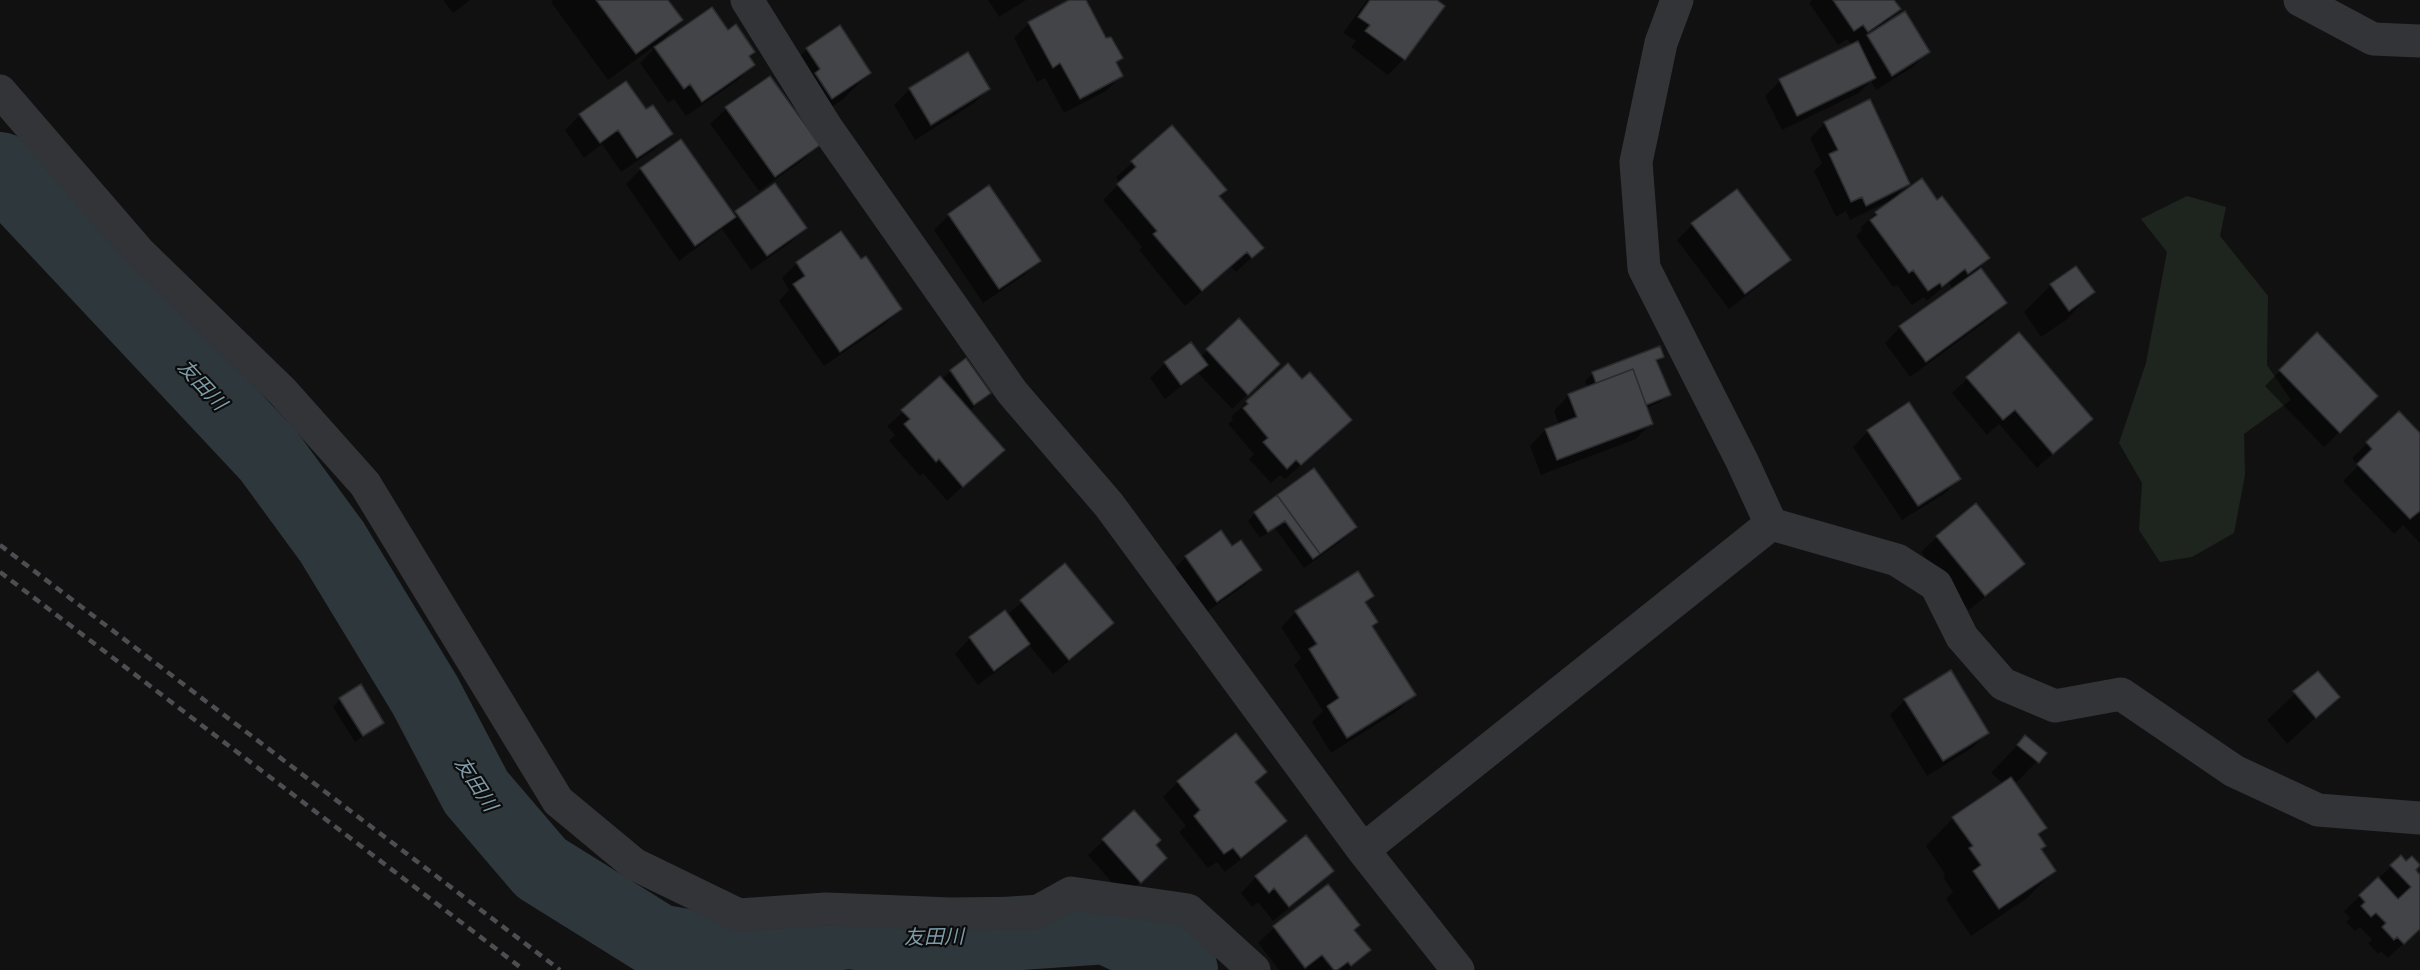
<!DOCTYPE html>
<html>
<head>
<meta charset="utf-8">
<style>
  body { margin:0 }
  canvas { display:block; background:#111112 }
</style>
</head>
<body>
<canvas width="2420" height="970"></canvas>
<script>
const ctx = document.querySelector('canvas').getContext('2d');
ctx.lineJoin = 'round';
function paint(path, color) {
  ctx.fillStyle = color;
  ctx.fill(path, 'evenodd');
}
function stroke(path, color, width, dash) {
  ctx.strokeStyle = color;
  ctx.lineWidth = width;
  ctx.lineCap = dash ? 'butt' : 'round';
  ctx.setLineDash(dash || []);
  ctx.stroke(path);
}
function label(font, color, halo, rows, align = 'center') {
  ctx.font = font + ' Barlow,"Noto Sans JP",sans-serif';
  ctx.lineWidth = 4.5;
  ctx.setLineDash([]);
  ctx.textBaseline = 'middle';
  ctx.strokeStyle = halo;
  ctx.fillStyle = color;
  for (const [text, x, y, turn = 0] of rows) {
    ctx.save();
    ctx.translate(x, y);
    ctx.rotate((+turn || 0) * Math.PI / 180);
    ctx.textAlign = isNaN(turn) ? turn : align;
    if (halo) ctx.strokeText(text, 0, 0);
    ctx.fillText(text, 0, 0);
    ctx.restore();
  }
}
const green = new Path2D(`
  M 2187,196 L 2226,207 L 2220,236 L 2268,296 L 2267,365 L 2291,400 L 2244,434 L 2245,475 L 2234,533 L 2192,557 L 2160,562 L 2139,530 L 2142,483 L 2119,443 L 2146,363 L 2167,252 L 2141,219 Z`);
const shadow = new Path2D(`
  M 443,0 L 470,0 L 453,13 Z
  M 553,0 L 666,0 L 681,20 L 656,48 L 727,32 L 753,52 L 748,57 L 753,65 L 738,80 L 686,116 L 674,99 L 668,103 L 640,63 L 653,50 L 652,48 L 608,80 L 551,2 Z
  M 988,0 L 1026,0 L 999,17 Z
  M 1072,0 L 1085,0 L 1105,39 L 1121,58 L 1115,64 L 1121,76 L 1106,91 L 1064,113 L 1045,78 L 1037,82 L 1014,38 L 1029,23 Z
  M 1367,0 L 1435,0 L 1443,6 L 1404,59 L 1388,75 L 1351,47 L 1356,41 L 1343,33 Z
  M 1812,0 L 1894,0 L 1899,9 L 1882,26 L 1928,52 L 1913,67 L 1876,90 L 1871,81 L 1859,93 L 1782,130 L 1765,96 L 1780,81 L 1852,46 L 1847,39 L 1838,45 L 1809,3 Z
  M 807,49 L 870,73 L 842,100 L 804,126 L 818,145 L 803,160 L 759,191 L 710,124 L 726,109 L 770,78 L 787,102 L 793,96 L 780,76 Z
  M 967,55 L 988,89 L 973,104 L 915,140 L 894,105 L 909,90 Z
  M 645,111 L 671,133 L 655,149 L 621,172 L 602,144 L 584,158 L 565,130 L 580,115 Z
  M 1825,123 L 1908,184 L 1897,195 L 1899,197 L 1937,202 L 1988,258 L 1979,268 L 2005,303 L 1989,319 L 1910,377 L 1885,343 L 1900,327 L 1953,290 L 1949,283 L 1926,301 L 1924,297 L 1912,305 L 1897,285 L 1893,287 L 1856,236 L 1862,230 L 1860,228 L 1889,201 L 1850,220 L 1846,211 L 1836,217 L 1814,171 L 1822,163 L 1810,138 Z
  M 1172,128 L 1218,196 L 1262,248 L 1236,272 L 1231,267 L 1185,306 L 1139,250 L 1142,247 L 1103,200 L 1120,183 L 1116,177 Z
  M 641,169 L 733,216 L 736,212 L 805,228 L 790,243 L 751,270 L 722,229 L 679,261 L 626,184 Z
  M 1736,191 L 1789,260 L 1773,275 L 1729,309 L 1677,240 L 1692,225 Z
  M 949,215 L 1039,261 L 1023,276 L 983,303 L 934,230 Z
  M 861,262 L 900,309 L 885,324 L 824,366 L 779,301 L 789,290 L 782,278 L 797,263 Z
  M 2051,285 L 2093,292 L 2066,320 L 2041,337 L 2024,312 Z
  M 1239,321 L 1263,380 L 1232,409 L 1198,373 L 1165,399 L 1150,378 L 1165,363 L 1200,357 Z
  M 2317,334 L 2361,411 L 2324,447 L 2265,386 Z
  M 1663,356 L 1656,363 L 1669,394 L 1661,402 L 1646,408 L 1651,423 L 1636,439 L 1541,475 L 1530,446 L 1545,430 L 1559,425 L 1554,411 L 1569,395 L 1588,388 L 1585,381 L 1593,374 Z
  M 951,371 L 989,393 L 969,412 L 1003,450 L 947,501 L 923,473 L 920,476 L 889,441 L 895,435 L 887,426 Z
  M 1968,378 L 2091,419 L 2037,468 L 1999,424 L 1987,435 L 1952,393 Z
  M 1247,402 L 1335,435 L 1285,479 L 1280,475 L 1271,483 L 1249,459 L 1254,454 L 1228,424 L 1233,420 L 1231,417 Z
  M 2399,413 L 2420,435 L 2420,543 L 2403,525 L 2394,534 L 2343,481 L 2358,466 L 2352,458 Z
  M 1868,431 L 1959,479 L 1944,494 L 1902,520 L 1853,447 Z
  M 1255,513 L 1355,527 L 1340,542 L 1304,568 L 1275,528 L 1260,538 L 1248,521 Z
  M 1937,537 L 2023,564 L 2007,579 L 1969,610 L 1921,552 Z
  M 1232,548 L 1260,570 L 1245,585 L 1201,616 L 1171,572 L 1186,557 Z
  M 1065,565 L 1112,623 L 1097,639 L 1053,674 L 1028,644 L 1013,659 L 978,685 L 955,654 L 970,638 L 1007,615 Z
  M 1372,596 L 1364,604 L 1370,627 L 1414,694 L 1399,710 L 1331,753 L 1312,722 L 1323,711 L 1294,665 L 1301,658 L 1281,627 L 1296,612 Z
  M 2317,673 L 2338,697 L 2287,744 L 2267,720 Z
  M 340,699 L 383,722 L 355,742 L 333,707 Z
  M 1905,700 L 1987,733 L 1972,748 L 1927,776 L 1890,715 Z
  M 2025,737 L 2045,753 L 2015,784 L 2045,828 L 2037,835 L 2040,850 L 2054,871 L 2027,898 L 1971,936 L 1946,899 L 1953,892 L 1943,877 L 1945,874 L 1926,846 L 1953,818 L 2004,784 L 1991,773 Z
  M 1265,772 L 1254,783 L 1285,821 L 1269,837 L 1225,872 L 1217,862 L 1208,868 L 1179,832 L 1186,826 L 1163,797 L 1178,782 Z
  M 1134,812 L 1154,845 L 1150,873 L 1124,897 L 1088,855 Z
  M 2401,857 L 2420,877 L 2420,928 L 2388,958 L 2381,951 L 2378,954 L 2368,943 L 2372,940 L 2360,927 L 2355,931 L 2346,922 L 2350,918 L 2344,911 Z
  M 1332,871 L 1317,886 L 1273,921 L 1258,902 L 1252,907 L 1241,893 L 1256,877 Z
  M 1328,886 L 1353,930 L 1369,950 L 1348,970 L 1279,970 L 1258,943 L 1274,928 Z`);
const river = new Path2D(`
  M 0,169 L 269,456 L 332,542 L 425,695 L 476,792 L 541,868 L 658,941 L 696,948 L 751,946 L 848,932 L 922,940 L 1106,927 L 1155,950 L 1181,970`);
const building = new Path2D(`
  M 596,0 L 668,0 L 683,20 L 636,54 Z
  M 1069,0 L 1086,0 L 1106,38 L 1111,37 L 1123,58 L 1116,62 L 1123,76 L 1080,99 L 1060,63 L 1053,68 L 1028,22 Z
  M 1370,0 L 1437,0 L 1445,6 L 1405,60 L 1365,31 L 1370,25 L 1358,17 Z
  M 1833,0 L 1894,0 L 1901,9 L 1868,32 L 1863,25 L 1854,31 Z
  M 712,7 L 728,30 L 736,24 L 755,52 L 749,56 L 755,65 L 702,102 L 690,84 L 684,89 L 654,47 Z
  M 1905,11 L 1930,52 L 1892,76 L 1867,35 Z
  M 840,25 L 871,73 L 832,99 L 815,73 L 820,69 L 806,48 Z
  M 1858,41 L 1876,78 L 1797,116 L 1779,79 Z
  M 968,52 L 990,89 L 931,125 L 909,88 Z
  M 770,76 L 820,145 L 775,177 L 725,107 Z
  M 626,81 L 646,109 L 653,105 L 673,134 L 637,158 L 618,130 L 600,143 L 579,114 Z
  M 1870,99 L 1910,184 L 1866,206 L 1862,197 L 1851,202 L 1829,154 L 1838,150 L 1824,122 Z
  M 1172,125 L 1227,190 L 1219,196 L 1264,248 L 1252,258 L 1247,252 L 1202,291 L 1153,234 L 1157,231 L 1117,184 L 1136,167 L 1131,161 Z
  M 681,139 L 736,217 L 695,246 L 640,168 Z
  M 1922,178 L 1937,200 L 1942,196 L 1990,258 L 1968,274 L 1965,269 L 1942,287 L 1940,283 L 1928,291 L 1913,270 L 1909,273 L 1870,220 L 1877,215 L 1875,212 Z
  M 775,183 L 807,228 L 767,256 L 735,211 Z
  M 989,185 L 1041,261 L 999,289 L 948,214 Z
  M 1737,189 L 1791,260 L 1745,294 L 1691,223 Z
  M 841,231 L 861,259 L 866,256 L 902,309 L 840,352 L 793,284 L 805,276 L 796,262 Z
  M 2076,266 L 2095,292 L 2069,311 L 2050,284 Z
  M 1981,268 L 2007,303 L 1926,362 L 1899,326 Z
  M 1239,318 L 1280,364 L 1248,395 L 1206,349 Z
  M 2019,332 L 2093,419 L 2053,454 L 2015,410 L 2003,420 L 1966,377 Z
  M 2317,332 L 2378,396 L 2340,433 L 2279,370 Z
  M 1191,342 L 1208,365 L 1181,385 L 1164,362 Z
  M 1660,346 L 1664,357 L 1656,360 L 1671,395 L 1646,405 L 1633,369 L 1596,383 L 1592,372 Z
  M 966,358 L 991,393 L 974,405 L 950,370 Z
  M 1288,363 L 1302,379 L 1310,372 L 1352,420 L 1301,465 L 1296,460 L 1287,469 L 1263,442 L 1268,438 L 1243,408 L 1248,404 L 1246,401 Z
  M 1633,369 L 1653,424 L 1557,460 L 1545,429 L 1577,417 L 1568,394 Z
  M 940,376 L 1005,450 L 963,487 L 939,459 L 936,462 L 904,424 L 910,419 L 901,410 Z
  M 1909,402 L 1961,479 L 1918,506 L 1867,430 Z
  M 2399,411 L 2420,433 L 2420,511 L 2410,519 L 2357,464 L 2372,449 L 2366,442 Z
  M 1314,468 L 1357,527 L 1320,554 L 1277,495 Z
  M 1277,495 L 1320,554 L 1313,559 L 1285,521 L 1268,532 L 1254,512 Z
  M 1976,503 L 2025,564 L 1985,596 L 1936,536 Z
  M 1221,530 L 1232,546 L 1241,540 L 1262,570 L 1217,602 L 1185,556 Z
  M 1065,563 L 1114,623 L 1069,660 L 1020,600 Z
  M 1358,571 L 1374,596 L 1365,602 L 1378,622 L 1372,626 L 1416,695 L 1347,738 L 1327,706 L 1339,698 L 1309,649 L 1317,644 L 1295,611 Z
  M 1005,610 L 1030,644 L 994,671 L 969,637 Z
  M 1951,670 L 1989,733 L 1943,761 L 1904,699 Z
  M 2318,671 L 2340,697 L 2316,718 L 2293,691 Z
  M 361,684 L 384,723 L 363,736 L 339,698 Z
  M 1236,733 L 1267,772 L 1255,782 L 1287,821 L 1241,858 L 1233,848 L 1224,854 L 1194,816 L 1200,810 L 1177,781 Z
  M 2025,735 L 2047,753 L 2039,763 L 2017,745 Z
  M 2011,777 L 2047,828 L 2038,834 L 2046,846 L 2041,849 L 2056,871 L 1999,909 L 1973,871 L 1981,865 L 1969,848 L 1973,846 L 1952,817 Z
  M 1134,810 L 1161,840 L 1156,845 L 1167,858 L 1141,883 L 1102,839 Z
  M 1306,835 L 1334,871 L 1289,907 L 1274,888 L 1269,893 L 1255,876 Z
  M 2401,855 L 2406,861 L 2412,856 L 2420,865 L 2416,870 L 2420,875 L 2420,929 L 2404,944 L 2397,937 L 2394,940 L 2382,927 L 2386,923 L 2376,913 L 2371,917 L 2361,906 L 2365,902 L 2359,895 L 2378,877 L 2398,899 L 2411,887 L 2390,865 Z
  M 1328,884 L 1360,925 L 1354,930 L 1371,950 L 1351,966 L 1348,962 L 1337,970 L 1334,970 L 1322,955 L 1305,968 L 1273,926 Z`);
const minor = new Path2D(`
  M 747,0 L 826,127 L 1012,392 L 1109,505 L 1363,850 L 1458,970
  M 1677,0 L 1661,43 L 1636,162 L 1644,268 L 1742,461 L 1771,524 L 1897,560 L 1936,585 L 1962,637 L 2003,684 L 2055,706 L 2121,694 L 2234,771 L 2318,810 L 2420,818
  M 2300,0 L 2373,39 L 2420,41
  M 0,91 L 139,252 L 282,391 L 365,484 L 558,801 L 634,864 L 739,915 L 826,909 L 950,914 L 1035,913 L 1071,893 L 1188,910 L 1254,970
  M 1363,850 L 1771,524`);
const rail = new Path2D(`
  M 0,545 L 560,970
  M 0,572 L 524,970`);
const waterNames = [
  ["友田川",202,385,47],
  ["友田川",476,784,57],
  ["友田川",934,937,-1]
];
paint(green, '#1e241e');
paint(shadow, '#0007');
stroke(river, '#2e373b', 74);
paint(building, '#434447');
stroke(building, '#2b2c2e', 1.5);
stroke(minor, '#323437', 33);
stroke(rail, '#4c4e51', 4.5, [8, 6]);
label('italic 20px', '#7e9da9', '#0c0c0d', waterNames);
</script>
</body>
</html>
